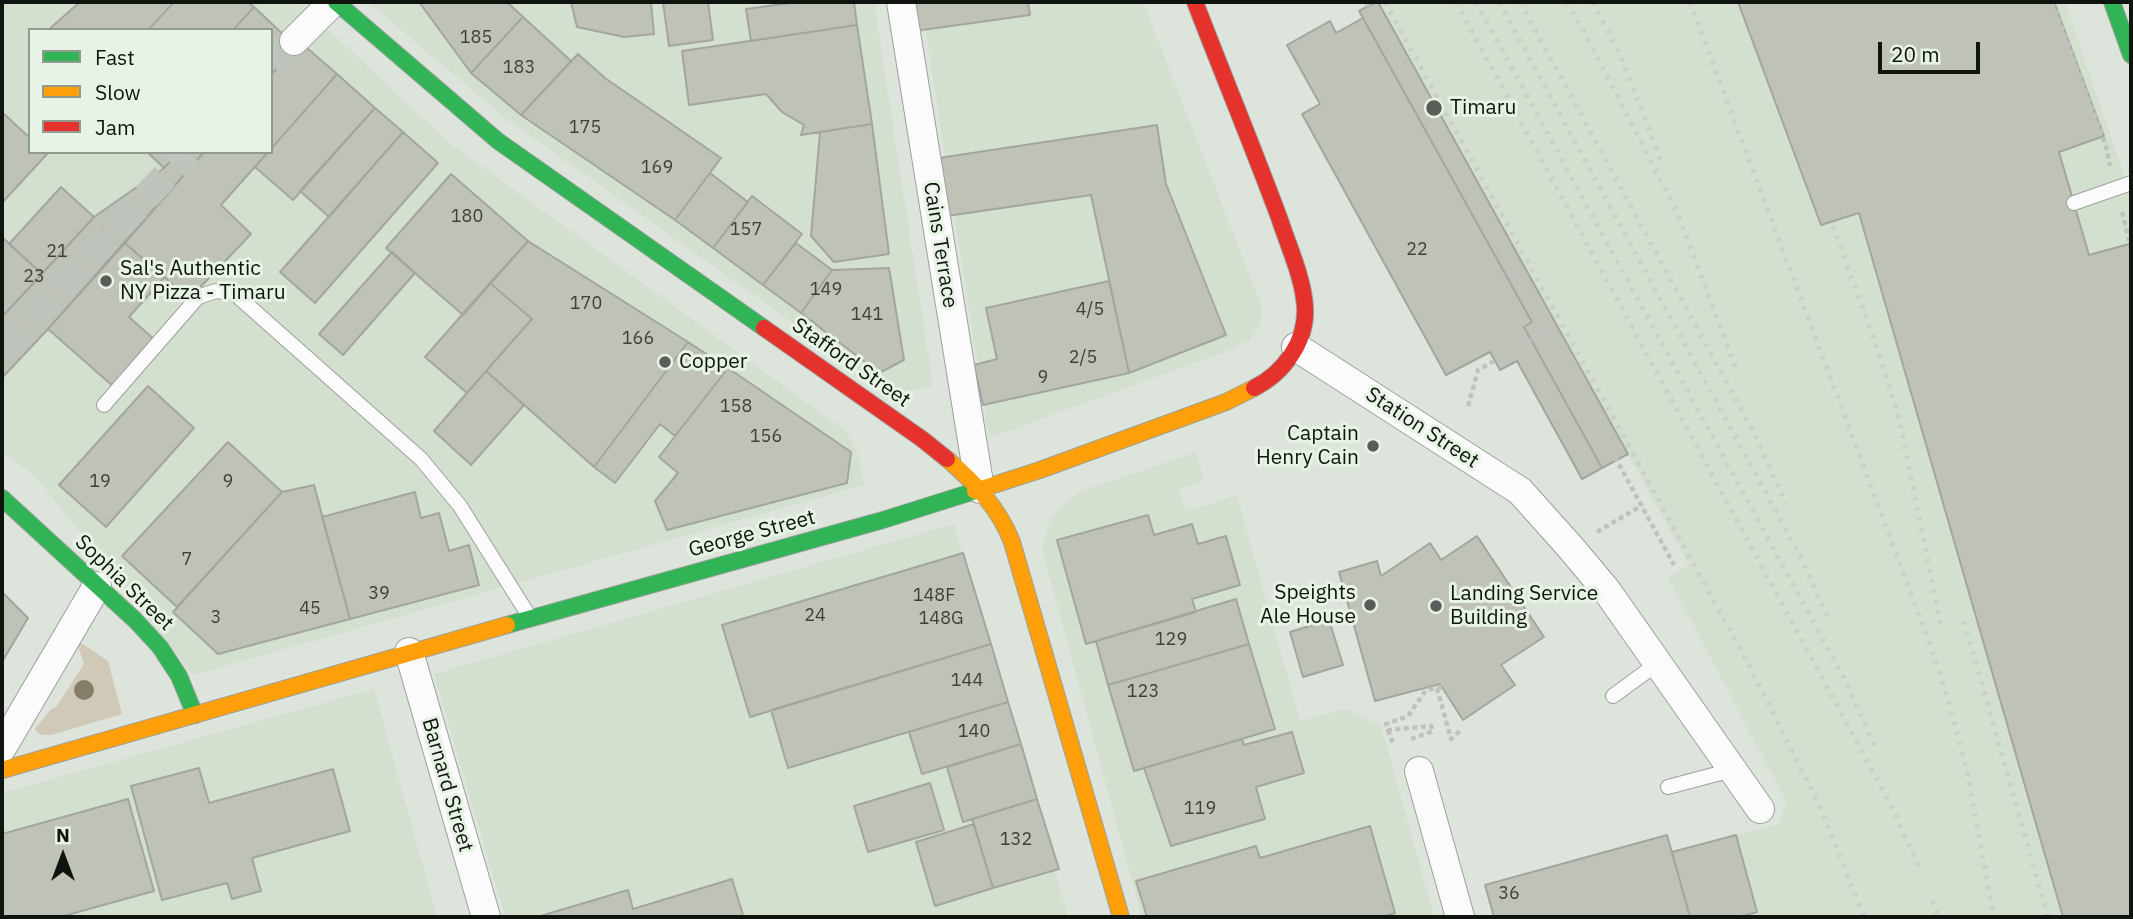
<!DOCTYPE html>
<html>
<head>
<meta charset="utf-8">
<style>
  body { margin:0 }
  #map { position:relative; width:2133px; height:919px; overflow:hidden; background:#dde4dc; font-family:"IBM Plex Sans",sans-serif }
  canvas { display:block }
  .frame { position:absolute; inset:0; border:4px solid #10140f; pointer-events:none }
  .legend { position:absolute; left:28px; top:28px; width:245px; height:126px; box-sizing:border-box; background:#e7f4e5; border:2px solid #919a8f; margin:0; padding:9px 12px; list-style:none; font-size:21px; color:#10140f }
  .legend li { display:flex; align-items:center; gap:14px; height:35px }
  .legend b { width:35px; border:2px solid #919a8f }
  .north { position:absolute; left:28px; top:821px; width:70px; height:70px; -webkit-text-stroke:5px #e7f4e5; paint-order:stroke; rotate:0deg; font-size:19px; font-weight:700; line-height:28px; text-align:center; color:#10140f }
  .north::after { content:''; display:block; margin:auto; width:24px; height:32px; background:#10140f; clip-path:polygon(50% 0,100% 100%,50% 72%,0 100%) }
  .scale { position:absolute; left:1878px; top:42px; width:102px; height:32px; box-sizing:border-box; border:4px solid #10140f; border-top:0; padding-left:9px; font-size:21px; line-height:24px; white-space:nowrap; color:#10140f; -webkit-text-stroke:5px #e7f4e5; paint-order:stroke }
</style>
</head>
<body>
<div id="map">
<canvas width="2133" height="919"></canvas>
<div class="frame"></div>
<ul class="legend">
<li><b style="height:9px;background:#30b455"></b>Fast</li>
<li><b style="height:9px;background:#ff9f0a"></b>Slow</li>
<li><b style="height:9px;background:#e5322d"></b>Jam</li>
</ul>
<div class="north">N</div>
<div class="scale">20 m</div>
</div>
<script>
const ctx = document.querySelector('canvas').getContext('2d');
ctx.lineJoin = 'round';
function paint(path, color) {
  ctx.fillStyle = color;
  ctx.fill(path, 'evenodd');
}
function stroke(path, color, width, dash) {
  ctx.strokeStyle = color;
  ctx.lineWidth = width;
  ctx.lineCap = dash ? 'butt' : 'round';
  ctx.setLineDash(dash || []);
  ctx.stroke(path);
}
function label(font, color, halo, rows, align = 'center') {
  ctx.font = font + ' "IBM Plex Sans",sans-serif';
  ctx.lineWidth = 6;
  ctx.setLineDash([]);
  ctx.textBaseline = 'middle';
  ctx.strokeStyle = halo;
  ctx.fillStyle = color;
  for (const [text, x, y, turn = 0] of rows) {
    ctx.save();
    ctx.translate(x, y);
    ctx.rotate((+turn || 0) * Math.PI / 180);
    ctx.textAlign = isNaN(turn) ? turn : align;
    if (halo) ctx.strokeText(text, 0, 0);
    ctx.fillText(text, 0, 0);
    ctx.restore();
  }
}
const built = new Path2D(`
  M 2,2 L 299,2 L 447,141 L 847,432 L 858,454 L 864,485 L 193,675 L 35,476 L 2,452 ZM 30,30 L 271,30 L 271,152 L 30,152 Z
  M 368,2 L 874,2 L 933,387 L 897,392 L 884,388 L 503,116 Z
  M 921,2 L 1143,2 L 1262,307 L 1260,322 L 1250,340 L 1230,350 L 989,438 Z
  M 1378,2 L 2065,2 L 2131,195 L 2131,917 L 1494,917 L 1485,885 L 1667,835 L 1672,852 L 1769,827 L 1780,823 L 1786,801 L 1668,577 L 1689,565 Z
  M 1196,452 L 1204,481 L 1179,488 L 1186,511 L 1237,496 L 1300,721 L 1346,709 L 1381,725 L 1434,917 L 1142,917 L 1042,549 L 1049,524 L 1059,508 L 1080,492 Z
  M 954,524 L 1068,917 L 505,917 L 434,674 Z
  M 374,689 L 437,917 L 2,917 L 2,793 Z`);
const green = new Path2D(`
  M 78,641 L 108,661 L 122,714 L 51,735 C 44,735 39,736 35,729 L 51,709 L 56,707 L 84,664 L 77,644 Z`);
const building = new Path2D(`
  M 80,2 L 174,2 L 148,30 L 48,30 Z
  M 174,2 L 248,2 L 254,7 L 233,30 L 148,30 Z
  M 419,2 L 507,2 L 523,17 L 471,73 Z
  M 571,2 L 651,2 L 654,34 L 624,37 L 577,27 Z
  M 663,2 L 708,2 L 713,40 L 669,46 Z
  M 798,2 L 854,2 L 857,25 L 751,41 L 746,9 Z
  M 911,2 L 1028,2 L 1030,15 L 915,31 Z
  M 1376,2 L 1378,2 L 1628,454 L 1602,468 L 1524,327 L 1532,322 L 1359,11 Z
  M 1738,2 L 2054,2 L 2104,136 L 2059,152 L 2089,255 L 2129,244 L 2131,253 L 2131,917 L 2063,917 L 1859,213 L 1821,225 Z
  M 254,7 L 287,38 L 271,55 L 271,30 L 233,30 Z
  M 523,17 L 571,61 L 521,115 L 471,73 Z
  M 1363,18 L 1532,322 L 1524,327 L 1602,468 L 1582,479 L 1517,361 L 1500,370 L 1490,352 L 1446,375 L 1302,114 L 1320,104 L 1287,45 L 1330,21 L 1336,33 Z
  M 857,25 L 872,124 L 801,135 L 804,125 L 782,112 L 766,94 L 689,105 L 682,51 Z
  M 287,38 L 300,42 L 271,75 L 271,55 Z
  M 300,42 L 337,74 L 271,149 L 271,75 Z
  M 578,54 L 605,78 L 721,158 L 675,220 L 521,115 Z
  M 337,74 L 375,108 L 293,200 L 255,167 L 268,152 L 271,152 L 271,149 Z
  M 375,108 L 403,132 L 329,217 L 300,191 Z
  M 4,114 L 30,138 L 30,152 L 45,152 L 47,154 L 2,203 L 2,117 Z
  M 872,124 L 889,254 L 834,262 L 811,236 L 820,132 Z
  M 1157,125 L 1166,184 L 1226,335 L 1129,373 L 1091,195 L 947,216 L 939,158 Z
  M 403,132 L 438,163 L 315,303 L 280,272 Z
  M 147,152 L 179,152 L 164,168 Z
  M 179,152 L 204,152 L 48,329 L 2,378 L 2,317 L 94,217 L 164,168 Z
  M 204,152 L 268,152 L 221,205 L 251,234 L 189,299 L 125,243 Z
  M 710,173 L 748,202 L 713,248 L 675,220 Z
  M 451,174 L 528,241 L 463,315 L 386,248 Z
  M 61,187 L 94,217 L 42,274 L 9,244 Z
  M 752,196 L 802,234 L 763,285 L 713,248 Z
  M 2,237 L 42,274 L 2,317 Z
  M 528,241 L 688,342 L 594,467 L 486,371 L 532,319 L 490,283 Z
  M 125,243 L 164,278 L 129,317 L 155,340 L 114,387 L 48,329 Z
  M 796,243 L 832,270 L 801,313 L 763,285 Z
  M 392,252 L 415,273 L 343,355 L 319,334 Z
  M 889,268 L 904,360 L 879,373 L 801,313 L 832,270 Z
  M 1109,281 L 1129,373 L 983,405 L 974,365 L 997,359 L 986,308 Z
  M 490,283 L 532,319 L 467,393 L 425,357 Z
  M 688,342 L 728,368 L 675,436 L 660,424 L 615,483 L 594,467 Z
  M 728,368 L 851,452 L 847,483 L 667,530 L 655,501 L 678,473 L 659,457 Z
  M 486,371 L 524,405 L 471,465 L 434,431 Z
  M 148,386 L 194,428 L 106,527 L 59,485 Z
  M 228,442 L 282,492 L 177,607 L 122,556 Z
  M 314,485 L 350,619 L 218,654 L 173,612 L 282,492 Z
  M 415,492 L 421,518 L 439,513 L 449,551 L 469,545 L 479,585 L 350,619 L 322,517 Z
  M 1148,515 L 1154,535 L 1192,524 L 1198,544 L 1226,536 L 1240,585 L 1192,599 L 1196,612 L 1086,644 L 1057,540 Z
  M 1477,536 L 1544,637 L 1501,665 L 1515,685 L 1463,720 L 1440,684 L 1375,701 L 1339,572 L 1377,561 L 1381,576 L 1430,543 L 1441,560 Z
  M 963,553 L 991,644 L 750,717 L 722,625 Z
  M 2,592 L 28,618 L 2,662 Z
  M 1236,599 L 1249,644 L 1108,685 L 1096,641 Z
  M 1329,620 L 1343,665 L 1303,677 L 1290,632 Z
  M 991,644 L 1008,702 L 788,768 L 771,710 Z
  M 1249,644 L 1275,729 L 1134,771 L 1108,685 Z
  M 1008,702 L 1021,744 L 922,774 L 909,732 Z
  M 1292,732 L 1304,773 L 1256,787 L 1265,819 L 1171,846 L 1144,768 L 1242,739 L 1244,745 Z
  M 1021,744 L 1037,799 L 963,822 L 947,767 Z
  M 199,768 L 209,803 L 333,769 L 350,831 L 252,858 L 261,891 L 232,899 L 227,883 L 162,900 L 131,786 Z
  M 930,783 L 944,830 L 868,852 L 854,806 Z
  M 128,799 L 154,891 L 60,917 L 2,917 L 2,834 Z
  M 1037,799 L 1059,869 L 993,888 L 972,819 Z
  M 974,824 L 993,888 L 935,906 L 916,842 Z
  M 1370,826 L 1395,913 L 1381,917 L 1147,917 L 1136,881 L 1256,846 L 1260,858 Z
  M 1667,835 L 1690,917 L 1494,917 L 1485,885 Z
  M 1736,835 L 1757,912 L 1738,917 L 1690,917 L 1672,852 Z
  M 732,879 L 743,915 L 735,917 L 537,917 L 628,890 L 633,909 Z`);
const streetTunnel = new Path2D(`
  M 271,64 L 294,41
  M 2,350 L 188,152`);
const path = new Path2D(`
  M 1366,2 L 1674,565
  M 2052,2 L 2106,146 L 2110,166
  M 2122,212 L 2131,247
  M 1468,406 L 1478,370 L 1546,332
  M 1597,532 L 1641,506
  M 1437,688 L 1451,739 L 1462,729
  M 1388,730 L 1394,746
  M 1411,739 L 1433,731 L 1431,726 L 1388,730 L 1386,724 L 1408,716 L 1426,690 L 1442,687`);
const lane = new Path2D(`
  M 2074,203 L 2131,183
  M 104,405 L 198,297 L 216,291 L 234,293 L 421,459 L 460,506 L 529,616
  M 1613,696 L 1658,663
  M 1668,787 L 1732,770`);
const street = new Path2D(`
  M 901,2 L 980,489
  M 294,41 L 333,2
  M 1296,347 L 1520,491 L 1571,548 L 1607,591 L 1760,809
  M 409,652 L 486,917
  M 2,748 L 97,586
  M 1419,771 L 1460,917`);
const fast = new Path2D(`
  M 336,2 L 498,141 L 764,328
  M 2112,2 L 2131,55
  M 2,498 L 135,620 L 160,647 L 179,676 L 195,715
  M 507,625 L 883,520 L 975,491`);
const slow = new Path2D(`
  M 947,459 C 974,482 999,508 1012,542 L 1121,917
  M 975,491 L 1040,470 L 1226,402 L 1254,388
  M 2,770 L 507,625`);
const jam = new Path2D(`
  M 1195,2 C 1223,75 1253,147 1280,220 C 1289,248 1303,277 1305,307 C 1307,341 1284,373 1254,388
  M 764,328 L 922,439 L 947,459`);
const rail = new Path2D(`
  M 1385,2 L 1748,663 L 1822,811 L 1864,917
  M 1456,2 L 1892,807 L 1921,872
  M 1476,2 L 1845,680 L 1875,747
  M 1499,2 L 1799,554 L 1830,622
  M 1520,2 L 1754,433 L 1786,504
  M 1567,2 L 1588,39 L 1678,214 L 1737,371
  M 1593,2 L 1622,59 L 1663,166
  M 1690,2 L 1928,639 L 1947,695 L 1967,771 L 1994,917
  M 1833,226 L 1879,354 L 1899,418 L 1942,631
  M 1964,621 L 2048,917
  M 1932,901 L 1939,917`);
const trees = [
  [84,690]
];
const markers = [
  [1434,108,9,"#585d57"],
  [106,281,7,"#585d57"],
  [665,362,7,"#585d57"],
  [1373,446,7,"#585d57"],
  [1370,605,7,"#585d57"],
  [1436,606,7,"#585d57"]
];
const numberNames = [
  ["185",476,38],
  ["183",519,68],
  ["175",585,128],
  ["169",657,168],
  ["180",467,217],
  ["157",746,230],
  ["22",1417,250],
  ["21",57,252],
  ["23",34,277],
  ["149",826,290],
  ["170",586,304],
  ["4/5",1090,310],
  ["141",867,315],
  ["166",638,339],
  ["2/5",1083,358],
  ["9",1043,378],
  ["158",736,407],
  ["156",766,437],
  ["19",100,482],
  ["9",228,482],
  ["7",187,560],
  ["39",379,594],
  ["148F",934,596],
  ["45",310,609],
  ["24",815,616],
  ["3",216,618],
  ["148G",941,619],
  ["129",1171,640],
  ["144",967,681],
  ["123",1143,692],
  ["140",974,732],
  ["119",1200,809],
  ["132",1016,840],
  ["36",1509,894]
];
const poiNames = [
  ["Timaru",1450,108],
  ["Sal's Authentic",120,269],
  ["NY Pizza - Timaru",120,293],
  ["Copper",679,362],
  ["Captain",1359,434,"right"],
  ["Henry Cain",1359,458,"right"],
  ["Speights",1356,593,"right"],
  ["Ale House",1356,617,"right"],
  ["Landing Service",1450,594],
  ["Building",1450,618]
];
const streetNames = [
  ["Cains Terrace",940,245,81],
  ["Stafford Street",851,363,35],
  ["Station Street",1422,428,33],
  ["George Street",752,534,-15],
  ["Sophia Street",124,583,44],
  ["Barnard Street",447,785,74]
];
paint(built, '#d3e0d0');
paint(green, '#d1c9b7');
paint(building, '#bfc2b7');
stroke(building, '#a3a69f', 2);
stroke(streetTunnel, '#bec5bd', 28, [28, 14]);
stroke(lane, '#9ca19b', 16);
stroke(street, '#9ca19b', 30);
stroke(fast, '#9ca19b', 18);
stroke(slow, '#9ca19b', 18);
stroke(jam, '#9ca19b', 18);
stroke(path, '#c0c2bf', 4.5, [5, 3.5]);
stroke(lane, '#fafbfa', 14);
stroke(street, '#fafbfa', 28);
stroke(fast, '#30b455', 16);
stroke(slow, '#ff9f0a', 16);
stroke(jam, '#e5322d', 16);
stroke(rail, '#cbcecb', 5, [3.5, 7]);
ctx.fillStyle = '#847d69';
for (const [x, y] of trees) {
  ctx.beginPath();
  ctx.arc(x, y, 10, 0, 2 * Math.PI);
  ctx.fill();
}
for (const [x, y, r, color] of markers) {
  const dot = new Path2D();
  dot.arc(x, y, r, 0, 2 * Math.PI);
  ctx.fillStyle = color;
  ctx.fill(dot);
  stroke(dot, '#e7f4e5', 2.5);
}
label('18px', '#3c4039', null, numberNames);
label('21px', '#10140f', '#e7f4e5', poiNames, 'left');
label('21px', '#10140f', '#e7f4e5', streetNames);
</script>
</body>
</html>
